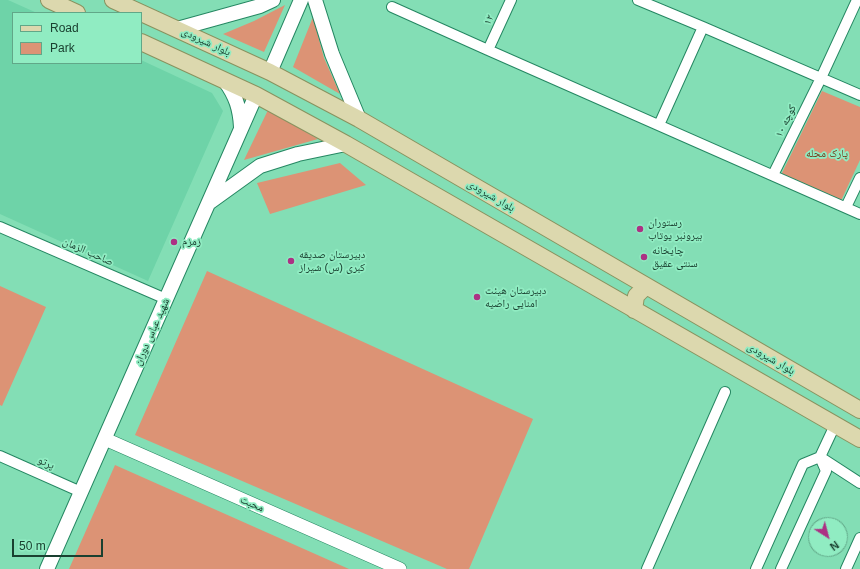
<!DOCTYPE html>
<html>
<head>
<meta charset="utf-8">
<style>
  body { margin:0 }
  #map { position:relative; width:860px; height:569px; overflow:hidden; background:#83deb5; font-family:Arial,sans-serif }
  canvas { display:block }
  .legend { position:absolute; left:12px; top:12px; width:130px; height:52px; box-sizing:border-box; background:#90ecc2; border:1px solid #61a788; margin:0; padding:5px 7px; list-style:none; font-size:12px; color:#1a4030 }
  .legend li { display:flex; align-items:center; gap:8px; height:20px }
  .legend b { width:20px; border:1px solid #61a788 }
  .north { position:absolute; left:808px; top:517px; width:40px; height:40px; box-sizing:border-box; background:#90ecc2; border:1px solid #61a788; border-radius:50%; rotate:144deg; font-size:11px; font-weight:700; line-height:16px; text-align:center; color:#1a4030 }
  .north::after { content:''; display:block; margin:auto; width:14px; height:18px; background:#ac3184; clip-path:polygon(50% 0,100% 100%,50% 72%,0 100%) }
  .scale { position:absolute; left:12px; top:539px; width:91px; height:18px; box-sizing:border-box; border:2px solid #1a4030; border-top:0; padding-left:5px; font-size:12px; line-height:14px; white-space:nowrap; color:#1a4030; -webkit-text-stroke:3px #90ecc2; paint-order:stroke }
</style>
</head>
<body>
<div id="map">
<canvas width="860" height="569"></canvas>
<ul class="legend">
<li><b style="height:5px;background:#dcd8ae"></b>Road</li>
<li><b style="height:11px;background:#dc9375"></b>Park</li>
</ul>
<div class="north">N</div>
<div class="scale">50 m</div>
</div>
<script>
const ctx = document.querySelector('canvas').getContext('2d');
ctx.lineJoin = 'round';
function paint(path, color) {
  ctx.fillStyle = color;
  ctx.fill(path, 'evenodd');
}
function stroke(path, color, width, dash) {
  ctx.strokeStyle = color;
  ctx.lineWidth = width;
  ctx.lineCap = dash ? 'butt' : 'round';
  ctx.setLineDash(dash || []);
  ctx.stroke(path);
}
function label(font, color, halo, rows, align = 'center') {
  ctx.font = font + ' Arial,"Noto Naskh Arabic",sans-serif';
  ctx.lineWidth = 3.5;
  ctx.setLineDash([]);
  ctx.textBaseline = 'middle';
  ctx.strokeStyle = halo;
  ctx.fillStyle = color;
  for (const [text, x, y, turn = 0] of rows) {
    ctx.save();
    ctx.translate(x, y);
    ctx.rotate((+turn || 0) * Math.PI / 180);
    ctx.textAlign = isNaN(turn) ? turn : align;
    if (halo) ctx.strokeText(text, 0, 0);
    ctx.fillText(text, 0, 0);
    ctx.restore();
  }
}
const built = new Path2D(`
  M 0,0 L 8,0 L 37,13 L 13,13 L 13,63 L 141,63 L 141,60 L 212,93 L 223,111 L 148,281 L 0,214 Z`);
const green = new Path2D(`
  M 285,5 L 264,52 L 223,34 L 254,21 Z
  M 313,17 L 324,58 L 340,94 L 293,67 Z
  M 822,91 L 860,107 L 860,160 L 840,203 L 781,175 Z
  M 268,110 L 318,139 L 244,160 Z
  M 340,163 L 366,185 L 270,214 L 257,183 Z
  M 207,271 L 533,419 L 469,569 L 447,569 L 135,435 Z
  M 0,286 L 46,307 L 2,406 L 0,405 Z
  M 115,465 L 349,569 L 69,569 Z`);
const minor = new Path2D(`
  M 638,0 L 703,27 L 860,95
  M 392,7 L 488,50 L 860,214
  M 488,50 L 511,0
  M 659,125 L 703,27
  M 773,175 L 821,78 L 857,0
  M 846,207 L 860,178
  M 0,227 L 166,299
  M 835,425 L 820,457 L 860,483
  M 0,456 L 81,492
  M 647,569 L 725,392
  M 756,569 L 803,464 L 820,457 L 826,471 L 781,569
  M 846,569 L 860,538`);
const tertiary = new Path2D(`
  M 105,439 L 400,569`);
const secondary = new Path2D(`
  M 315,0 L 332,54 L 359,119
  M 177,29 L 260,6 L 273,0
  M 270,72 L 301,0
  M 225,81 C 236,96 240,109 241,127
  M 210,202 L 260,166 L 298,154 L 346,144
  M 47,569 L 256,95`);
const primary = new Path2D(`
  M 49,0 L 77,13
  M 113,0 L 270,72 L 359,119 L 860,410
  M 141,42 L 256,95 L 346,144 L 860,439
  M 634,310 L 636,296 L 646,286`);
const markers = [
  [640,229,4,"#ac3184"],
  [174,242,4,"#ac3184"],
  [644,257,4,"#ac3184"],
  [291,261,4,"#ac3184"],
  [477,297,4,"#ac3184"]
];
const streetNames = [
  ["۱۲",489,20,-65],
  ["بلوار شیرودی",206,42,25],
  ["کوچه ۱۰",786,121,-64],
  ["بلوار شیرودی",491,196,30],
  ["صاحب الزمان",88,252,24],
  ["شهید عباس دوران",152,332,-66],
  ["بلوار شیرودی",771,359,30],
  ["پرتو",46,463,24],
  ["محبت",252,504,24]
];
const parkNames = [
  ["پارک محله",827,154]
];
const poiNames = [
  ["رستوران",648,223],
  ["بیرونبر یوتاب",648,236],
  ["زمزم",182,242],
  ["چایخانه",652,251],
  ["سنتی عقیق",652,264],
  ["دبیرستان صدیقه",299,255],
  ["کبری (س) شیراز",299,268],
  ["دبیرستان هیئت",485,291],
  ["امنایی راضیه",485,304]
];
paint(built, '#6ed3a8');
paint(green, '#dc9375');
stroke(minor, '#258762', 12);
stroke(tertiary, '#258762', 14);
stroke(secondary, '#258762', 16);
stroke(primary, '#89925f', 18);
stroke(minor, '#fff', 10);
stroke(tertiary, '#fff', 13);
stroke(secondary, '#fff', 14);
stroke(primary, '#dcd8ae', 16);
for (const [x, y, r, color] of markers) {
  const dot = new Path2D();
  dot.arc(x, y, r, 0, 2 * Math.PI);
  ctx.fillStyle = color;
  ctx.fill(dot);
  stroke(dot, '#90ecc2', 1.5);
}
label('11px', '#1a4030', '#90ecc2', streetNames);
label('11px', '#77371a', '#90ecc2', parkNames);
label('11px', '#1a4030', '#90ecc2', poiNames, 'left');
</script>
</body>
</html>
